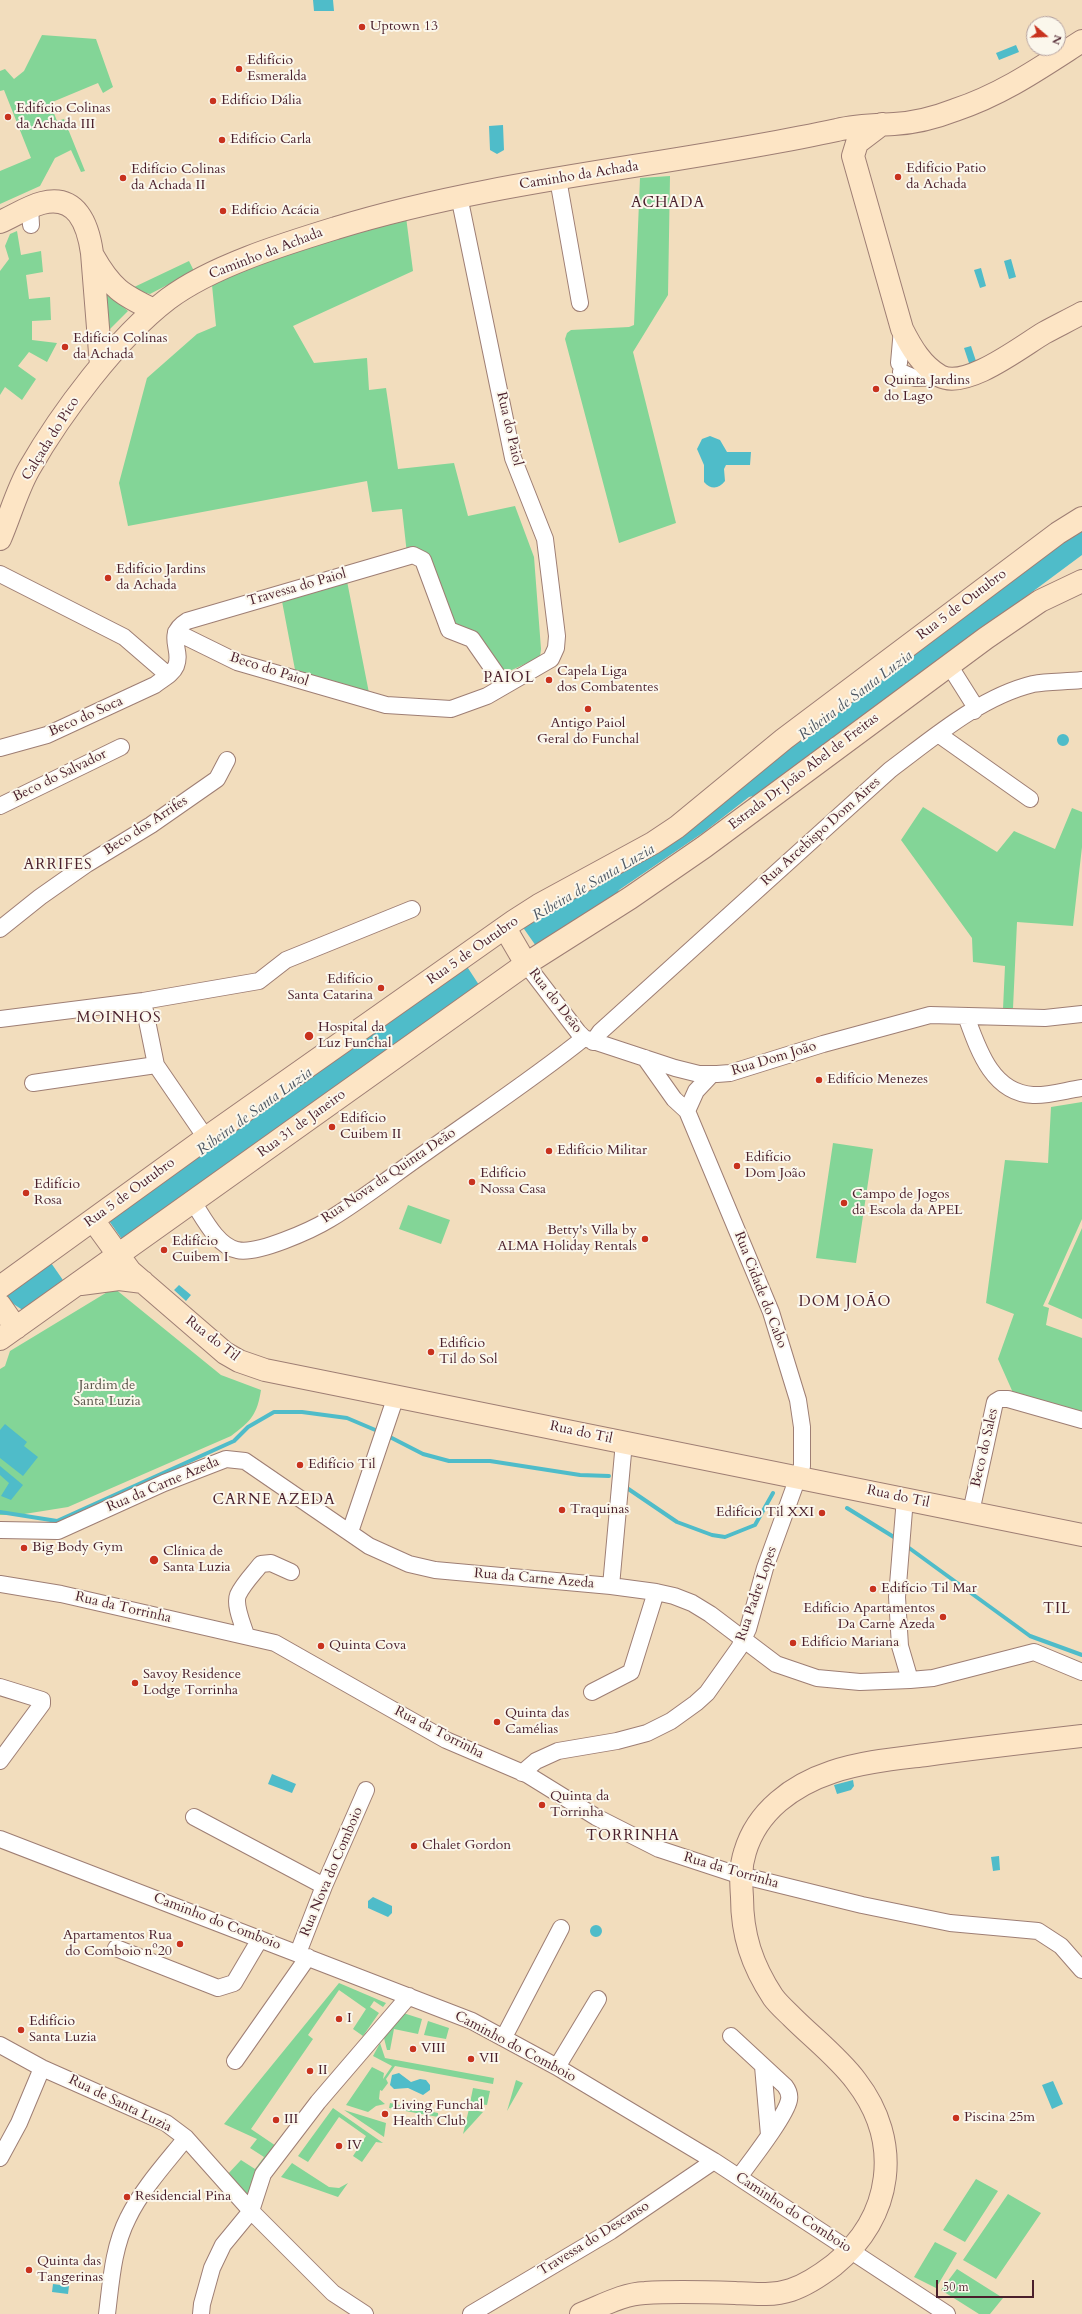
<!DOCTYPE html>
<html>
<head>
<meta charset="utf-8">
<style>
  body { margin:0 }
  #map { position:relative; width:1082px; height:2314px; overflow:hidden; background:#f2ddbd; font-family:Cardo,serif }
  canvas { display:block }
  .north { position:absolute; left:1026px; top:16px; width:40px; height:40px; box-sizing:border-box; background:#fbf7ec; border:1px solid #b4a19f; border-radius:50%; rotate:109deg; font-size:11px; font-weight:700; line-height:16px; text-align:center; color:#4a1f2b }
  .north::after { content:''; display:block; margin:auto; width:14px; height:18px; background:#c8321e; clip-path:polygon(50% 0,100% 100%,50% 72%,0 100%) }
  .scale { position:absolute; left:936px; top:2280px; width:98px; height:18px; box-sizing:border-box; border:2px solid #4a1f2b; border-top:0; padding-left:5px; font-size:12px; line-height:14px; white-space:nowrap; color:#4a1f2b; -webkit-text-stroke:3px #fbf7ec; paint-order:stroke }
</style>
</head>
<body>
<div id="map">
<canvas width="1082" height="2314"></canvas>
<div class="north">N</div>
<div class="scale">50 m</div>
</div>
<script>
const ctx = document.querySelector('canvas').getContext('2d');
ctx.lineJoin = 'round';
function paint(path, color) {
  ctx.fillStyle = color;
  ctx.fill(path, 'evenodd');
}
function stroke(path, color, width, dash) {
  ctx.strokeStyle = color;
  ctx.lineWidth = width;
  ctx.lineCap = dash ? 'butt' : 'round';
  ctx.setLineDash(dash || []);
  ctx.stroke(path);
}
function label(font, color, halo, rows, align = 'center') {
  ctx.font = font + ' Cardo,serif';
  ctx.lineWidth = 4;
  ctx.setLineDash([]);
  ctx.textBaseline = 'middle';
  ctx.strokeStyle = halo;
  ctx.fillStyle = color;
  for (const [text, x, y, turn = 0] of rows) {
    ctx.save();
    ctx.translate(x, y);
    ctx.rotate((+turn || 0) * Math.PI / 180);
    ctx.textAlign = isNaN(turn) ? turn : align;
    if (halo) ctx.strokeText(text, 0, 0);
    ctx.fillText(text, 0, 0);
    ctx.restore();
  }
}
const green = new Path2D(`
  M 42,35 L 96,39 L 113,87 L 103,93 L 98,83 L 50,103 L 57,121 L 64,119 L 85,171 L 81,172 L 71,150 L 55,158 L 40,186 L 0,204 L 0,171 L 31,158 L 4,90 L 0,91 L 0,71 L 5,69 L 14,79 L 24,71 Z
  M 670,176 L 668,295 L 633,352 L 676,523 L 619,543 L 565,339 L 567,333 L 571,330 L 629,327 L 634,325 L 640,178 Z
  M 406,217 L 413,271 L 293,326 L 314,363 L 367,358 L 369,390 L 386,388 L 398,469 L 454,463 L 468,516 L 515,506 L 534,557 L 541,649 L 540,657 L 501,675 L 452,625 L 425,555 L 407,554 L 402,509 L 372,512 L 367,481 L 128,526 L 119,483 L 147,378 L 197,334 L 216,326 L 212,285 L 276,257 Z
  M 17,231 L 21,255 L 41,251 L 43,272 L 26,275 L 29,299 L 50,297 L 51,320 L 32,321 L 32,340 L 57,343 L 47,362 L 29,352 L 18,366 L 36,379 L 22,400 L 5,387 L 0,395 L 0,271 L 9,259 L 5,246 L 10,234 Z
  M 189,261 L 194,271 L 150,294 L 130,289 Z
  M 104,291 L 128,311 L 109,330 Z
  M 346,576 L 369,693 L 296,675 L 281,596 Z
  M 923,807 L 997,852 L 1014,831 L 1055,849 L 1072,808 L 1082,812 L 1082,847 L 1073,926 L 1017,922 L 1013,1008 L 1003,1009 L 1005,966 L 973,962 L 972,938 L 901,840 Z
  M 1082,1102 L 1082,1219 L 1043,1306 L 1049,1308 L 1046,1325 L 1082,1338 L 1082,1422 L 1014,1395 L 998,1359 L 1014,1314 L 986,1303 L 1005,1160 L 1048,1163 L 1051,1107 Z
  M 833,1143 L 873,1149 L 856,1263 L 816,1258 Z
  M 408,1205 L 450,1220 L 441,1244 L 399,1229 Z
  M 1082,1228 L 1082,1319 L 1048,1304 Z
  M 114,1288 L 221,1375 L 261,1390 C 257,1415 251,1421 231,1436 L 68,1507 L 18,1515 L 0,1515 L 0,1369 L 5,1366 L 10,1351 Z
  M 339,1983 L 386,2003 L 383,2007 L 374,2001 L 370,2007 L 379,2013 L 363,2036 L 353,2029 L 366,2009 L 339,1990 L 308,2035 L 313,2039 L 251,2129 L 282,2150 L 248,2199 L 226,2176 L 241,2160 L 255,2169 L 264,2157 L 250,2148 L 257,2139 L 224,2124 Z
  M 400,2012 L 422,2019 L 418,2034 L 394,2029 L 390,2050 L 387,2050 L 384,2038 Z
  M 428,2021 L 449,2028 L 446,2039 L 424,2035 Z
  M 380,2043 L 385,2058 L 494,2078 L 493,2084 L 395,2066 L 386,2079 L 388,2083 L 382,2091 L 380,2090 L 379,2099 L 385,2104 L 376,2106 L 368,2112 L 346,2105 L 372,2067 L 384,2073 L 383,2079 L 392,2066 L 373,2056 Z
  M 516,2080 L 523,2083 L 507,2111 Z
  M 473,2088 L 490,2091 L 487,2105 L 470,2103 Z
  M 390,2103 L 438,2113 L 438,2117 L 389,2108 Z
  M 333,2108 L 383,2143 L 376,2142 L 362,2162 L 353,2156 L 366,2136 L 339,2117 L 308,2162 L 298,2156 Z
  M 469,2109 L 483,2112 L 463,2134 Z
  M 344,2110 L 386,2123 L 384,2137 Z
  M 292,2163 L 329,2187 L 339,2188 L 348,2183 L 338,2197 L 281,2177 Z
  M 976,2179 L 998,2191 L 965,2242 L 943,2230 Z
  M 1008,2194 L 1041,2213 L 996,2279 L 963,2260 Z
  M 935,2242 L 957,2253 L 936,2288 L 914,2277 Z
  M 957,2269 L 1003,2298 L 990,2314 L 979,2314 L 941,2290 Z`);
const water = new Path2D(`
  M 313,0 L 333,0 L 334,11 L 314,11 Z
  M 1016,45 L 1019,52 L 999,60 L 996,53 Z
  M 503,125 L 504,150 L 497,154 L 490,150 L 489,126 Z
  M 1011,259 L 1016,277 L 1009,279 L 1004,261 Z
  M 981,268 L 986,286 L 980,288 L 974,270 Z
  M 971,346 L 977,364 L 970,366 L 964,348 Z
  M 710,436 L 720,440 L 727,452 L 751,452 L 750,465 L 726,465 L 724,469 L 725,481 C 719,489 711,490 704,482 L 704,465 L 697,449 L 702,439 Z
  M 1082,529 L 1082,555 L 760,794 L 749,797 L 704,832 L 619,890 L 613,899 L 24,1311 L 0,1295 L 350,1044 L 789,746 Z
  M1057 740a6 6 0 1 1 12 0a6 6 0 1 1-12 0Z
  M 179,1285 L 191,1295 L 186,1301 L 174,1290 Z
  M 5,1424 L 27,1442 L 24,1446 L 38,1457 L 23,1476 L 0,1458 L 0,1430 Z
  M 0,1466 L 23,1485 L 11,1500 L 1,1496 L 9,1483 L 0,1475 Z
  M 272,1774 L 296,1784 L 292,1793 L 268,1784 Z
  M 853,1780 L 854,1786 L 851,1790 L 837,1794 L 834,1785 Z
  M 999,1856 L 1000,1870 L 993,1871 L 991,1857 Z
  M 373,1897 L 392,1906 L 392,1913 L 388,1917 L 368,1908 L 368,1901 Z
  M590 1931a6 6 0 1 1 12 0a6 6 0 1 1-12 0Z
  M 399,2073 L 411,2082 L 420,2079 L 426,2080 L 430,2085 L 430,2090 L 423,2095 L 408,2088 L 394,2089 L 390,2085 L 392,2075 Z
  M 1053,2081 L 1063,2104 L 1052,2109 L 1042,2085 Z
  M 53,2284 L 69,2286 L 68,2294 L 52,2292 Z`);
const pier = new Path2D(`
  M 522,926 L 536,946 L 479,985 L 466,965 Z
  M 107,1218 L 124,1242 L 65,1283 L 49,1260 Z`);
const stream = new Path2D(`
  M 386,1435 L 423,1454 L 449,1461 L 490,1461 L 580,1475 L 609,1476
  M 624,1486 L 677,1522 L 712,1535 L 725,1537 L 755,1525 L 773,1493
  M 847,1508 L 897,1539
  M 0,1512 L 57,1521 L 234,1441 L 248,1427 L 274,1412 L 302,1412 L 347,1418 L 380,1432
  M 905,1545 L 1030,1636 L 1082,1655`);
const street = new Path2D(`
  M 558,179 L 580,303
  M 30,207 L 31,225
  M 899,363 L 902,329
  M 901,372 L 915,378 L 941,377
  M 0,574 L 124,637 L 168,675
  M 176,632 L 237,662 L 386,705 L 451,709 L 487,696 L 551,659 L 556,648 L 557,636 L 545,539 L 513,458 L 459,196
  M 949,665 L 973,703 L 974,711
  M 938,734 L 1030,799
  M 0,748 L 47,735 L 155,685 C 162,679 172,675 176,666 C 183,649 164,635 187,621 L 413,555 L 423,560 L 449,630 L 472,639 L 504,685
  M 0,806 L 121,747
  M 0,929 L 40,897 L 87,864 L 151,825 L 217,779 L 227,760
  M 526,964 L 578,1032 L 584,1038 L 675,1068 L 699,1074 L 717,1074 L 730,1073 L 823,1044 L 930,1015 L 1045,1018 L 1082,1014
  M 143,1001 L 156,1065 L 206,1138
  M 966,1016 C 978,1049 992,1093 1033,1095 C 1048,1096 1067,1090 1082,1088
  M 0,1019 L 143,1001 L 259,981 L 286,960 L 412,909
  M 593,1042 L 600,1032 L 890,770 C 933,738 980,697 1033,684 C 1049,681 1066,682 1082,680
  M 33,1083 L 156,1065
  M 687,1111 L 696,1091 L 712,1074
  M 193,1202 C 203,1217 217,1246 237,1250 C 257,1255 312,1230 330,1219 C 363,1199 393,1175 425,1153 C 478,1115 533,1079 584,1038
  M 905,1498 L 897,1597 L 900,1646 L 910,1680
  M 971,1512 L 995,1402 L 1000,1399 L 1008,1399 L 1082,1420
  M 0,1530 L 58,1531 L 164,1483 L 226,1459 L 245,1461 L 369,1546 L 409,1564 L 435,1570 L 611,1586 L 656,1592 L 674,1596 L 692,1603 L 710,1614 L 776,1664 L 817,1678 L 860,1682 L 910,1680 L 933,1678 L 1034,1652 L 1082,1672
  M 350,1532 L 396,1396
  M 0,1584 L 61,1594 L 275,1643 L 446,1740 L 528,1775 L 596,1817 L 659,1849 L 732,1873 L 862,1905 L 950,1923 L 1038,1931 L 1061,1946 L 1082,1970
  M 611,1586 L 624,1442
  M 246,1635 C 243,1625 234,1605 238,1595 C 243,1584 254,1573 261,1564 L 271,1563 L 291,1572
  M 0,1687 L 42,1700 L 42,1704 L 0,1761
  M 592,1692 L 631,1672 L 656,1592
  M 522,1773 L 536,1761 L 558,1751 L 617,1741 L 647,1733 L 671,1721 L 696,1703 L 707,1693 L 739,1648 L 748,1629 L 765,1568 L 802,1466 L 802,1427 L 798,1400 L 771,1312 L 687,1111 L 674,1099 L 645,1058
  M 194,1817 L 324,1886
  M 0,1839 L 472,2021 L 557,2067 L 714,2161 L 947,2314
  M 116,1948 L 218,1988 L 234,1983 L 260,1939
  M 298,1953 L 324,1886 L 366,1790
  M 731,2036 L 785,2086 C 788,2090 790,2095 789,2100 C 786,2116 750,2162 739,2177
  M 504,2037 L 561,1928
  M 0,2045 L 42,2068 L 166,2123 L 186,2138 L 251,2211 L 333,2293 L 365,2314
  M 235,2061 L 308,1957
  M 763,2066 L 769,2135
  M 557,2067 L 598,1999
  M 0,2158 L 19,2123 L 42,2068
  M 107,2314 C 111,2282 113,2247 128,2218 C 142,2189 166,2163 186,2138
  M 201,2314 L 202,2304 L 212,2268 L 223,2245 L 251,2211 L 263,2174 L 318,2102 L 409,1996
  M 471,2314 L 611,2231 L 714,2161`);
const secondary = new Path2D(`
  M 882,124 L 857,143 L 853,156 L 902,329 C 911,347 922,366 940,376 C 966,390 1022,346 1044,333 C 1057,326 1069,320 1082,313
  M 0,222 C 14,216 27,207 42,203 C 77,194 88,225 92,253 L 101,365
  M 93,256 C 111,288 122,295 154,310
  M 0,539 C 10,516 17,490 29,469 C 61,413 117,338 168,299 C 212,266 284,244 336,228 C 500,178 671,166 837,130 C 856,125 875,125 894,124 C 913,123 937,117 955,110 C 1003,94 1040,68 1082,41
  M 505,928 L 526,964
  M 93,1220 L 130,1271 L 225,1353 L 239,1361 L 265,1370 L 1082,1535
  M 81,1284 L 119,1279 L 143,1282
  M 0,1287 L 206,1138 L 514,921 L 539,905 L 653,843 L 677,827 L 784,739 L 1058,533 L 1082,518
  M 0,1305 L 16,1328
  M 0,1339 L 526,964 L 630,898 L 704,847 L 986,638 L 1040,601 L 1082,581
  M 581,2314 C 602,2306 622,2294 645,2293 C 674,2291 705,2292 735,2293 C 753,2294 773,2296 791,2290 C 806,2285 821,2275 834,2265 C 893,2217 903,2142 856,2081 C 839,2058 812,2037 792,2017 C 786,2011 778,2004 773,1997 C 752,1965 742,1935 742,1897 C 741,1882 740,1867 745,1852 C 757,1811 793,1785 832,1772 C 862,1762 894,1759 926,1755 C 978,1748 1030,1742 1082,1736`);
const markers = [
  [362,27,4,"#c8321e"],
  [239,69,4,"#c8321e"],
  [213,101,4,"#c8321e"],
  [8,117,4,"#c8321e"],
  [222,140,4,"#c8321e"],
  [898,177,4,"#c8321e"],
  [123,178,4,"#c8321e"],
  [223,211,4,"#c8321e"],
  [65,347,4,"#c8321e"],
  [876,389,4,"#c8321e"],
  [108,578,4,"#c8321e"],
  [549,680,4,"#c8321e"],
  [588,709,4,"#c8321e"],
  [381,988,4,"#c8321e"],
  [309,1036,5,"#c8321e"],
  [819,1080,4,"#c8321e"],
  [332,1127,4,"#c8321e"],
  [549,1151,4,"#c8321e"],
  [737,1166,4,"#c8321e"],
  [472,1182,4,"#c8321e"],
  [26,1193,4,"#c8321e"],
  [844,1203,4,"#c8321e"],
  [645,1239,4,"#c8321e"],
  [164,1250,4,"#c8321e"],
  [431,1352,4,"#c8321e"],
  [300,1465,4,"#c8321e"],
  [562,1510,4,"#c8321e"],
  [822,1513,4,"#c8321e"],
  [24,1548,4,"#c8321e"],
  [154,1560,5,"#c8321e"],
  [873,1589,4,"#c8321e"],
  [943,1617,4,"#c8321e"],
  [793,1643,4,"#c8321e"],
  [321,1646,4,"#c8321e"],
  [135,1683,4,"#c8321e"],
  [497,1722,4,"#c8321e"],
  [542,1805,4,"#c8321e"],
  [414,1846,4,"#c8321e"],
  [180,1944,4,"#c8321e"],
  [339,2019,4,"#c8321e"],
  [21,2030,4,"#c8321e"],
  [413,2049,4,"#c8321e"],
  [471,2059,4,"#c8321e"],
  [310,2071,4,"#c8321e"],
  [385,2114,4,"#c8321e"],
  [956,2118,4,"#c8321e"],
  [276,2120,4,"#c8321e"],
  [339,2146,4,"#c8321e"],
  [127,2197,4,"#c8321e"],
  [29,2270,4,"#c8321e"]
];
const poiNames = [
  ["Uptown 13",370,27],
  ["Edifício",247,61],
  ["Esmeralda",247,77],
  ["Edifício Dália",221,101],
  ["Edifício Colinas",16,109],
  ["da Achada III",16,125],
  ["Edifício Carla",230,140],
  ["Edifício Patio",906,169],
  ["da Achada",906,185],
  ["Edifício Colinas",131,170],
  ["da Achada II",131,186],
  ["Edifício Acácia",231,211],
  ["Edifício Colinas",73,339],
  ["da Achada",73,355],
  ["Quinta Jardins",884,381],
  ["do Lago",884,397],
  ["Edifício Jardins",116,570],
  ["da Achada",116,586],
  ["Capela Liga",557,672],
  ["dos Combatentes",557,688],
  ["Antigo Paiol",588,724,"center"],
  ["Geral do Funchal",588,740,"center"],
  ["Edifício",373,980,"right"],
  ["Santa Catarina",373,996,"right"],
  ["Hospital da",318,1028],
  ["Luz Funchal",318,1044],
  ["Edifício Menezes",827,1080],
  ["Edifício",340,1119],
  ["Cuibem II",340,1135],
  ["Edifício Militar",557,1151],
  ["Edifício",745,1158],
  ["Dom João",745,1174],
  ["Edifício",480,1174],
  ["Nossa Casa",480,1190],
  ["Edifício",34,1185],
  ["Rosa",34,1201],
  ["Campo de Jogos",852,1195],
  ["da Escola da APEL",852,1211],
  ["Betty's Villa by",637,1231,"right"],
  ["ALMA Holiday Rentals",637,1247,"right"],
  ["Edifício",172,1242],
  ["Cuibem I",172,1258],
  ["Edifício",439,1344],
  ["Til do Sol",439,1360],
  ["Edifício Til",308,1465],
  ["Traquinas",570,1510],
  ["Edifício Til XXI",814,1513,"right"],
  ["Big Body Gym",32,1548],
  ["Clínica de",163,1552],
  ["Santa Luzia",163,1568],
  ["Edifício Til Mar",881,1589],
  ["Edifício Apartamentos",935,1609,"right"],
  ["Da Carne Azeda",935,1625,"right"],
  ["Edifício Mariana",801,1643],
  ["Quinta Cova",329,1646],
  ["Savoy Residence",143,1675],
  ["Lodge Torrinha",143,1691],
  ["Quinta das",505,1714],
  ["Camélias",505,1730],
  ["Quinta da",550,1797],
  ["Torrinha",550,1813],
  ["Chalet Gordon",422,1846],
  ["Apartamentos Rua",172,1936,"right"],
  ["do Comboio nº20",172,1952,"right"],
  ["I",347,2019],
  ["Edifício",29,2022],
  ["Santa Luzia",29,2038],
  ["VIII",421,2049],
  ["VII",479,2059],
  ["II",318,2071],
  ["Living Funchal",393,2106],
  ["Health Club",393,2122],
  ["Piscina 25m",964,2118],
  ["III",284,2120],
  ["IV",347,2146],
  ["Residencial Pina",135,2197],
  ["Quinta das",37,2262],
  ["Tangerinas",37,2278]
];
const streetNames = [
  ["Caminho da Achada",579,176,-9],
  ["Caminho da Achada",266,254,-21],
  ["Rua do Paiol",509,429,77],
  ["Calçada do Pico",51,439,-58],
  ["Travessa do Paiol",297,588,-16],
  ["Rua 5 de Outubro",962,605,-37],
  ["Beco do Paiol",269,670,18],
  ["Beco do Soca",86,717,-24],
  ["Estrada Dr João Abel de Freitas",804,772,-37],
  ["Beco do Salvador",60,776,-26],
  ["Beco dos Arrifes",146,826,-33],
  ["Rua Arcebispo Dom Aires",821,832,-42],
  ["Rua 5 de Outubro",473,951,-35],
  ["Rua do Deão",555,1001,52],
  ["Rua Dom João",774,1059,-17],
  ["Rua 31 de Janeiro",302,1124,-36],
  ["Rua Nova da Quinta Deão",389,1176,-34],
  ["Rua 5 de Outubro",130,1193,-36],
  ["Rua Cidade do Cabo",760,1290,69],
  ["Rua do Til",212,1339,38],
  ["Rua do Til",581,1433,12],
  ["Beco do Sales",985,1448,-77],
  ["Rua da Carne Azeda",163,1485,-23],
  ["Rua do Til",898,1497,12],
  ["Rua da Carne Azeda",534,1579,5],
  ["Rua Padre Lopes",757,1594,-71],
  ["Rua da Torrinha",123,1608,13],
  ["Rua da Torrinha",439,1733,27],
  ["Rua da Torrinha",731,1871,16],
  ["Rua Nova do Comboio",332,1872,-67],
  ["Caminho do Comboio",217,1922,21],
  ["Caminho do Comboio",515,2047,28],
  ["Rua de Santa Luzia",120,2104,26],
  ["Caminho do Comboio",793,2213,33],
  ["Travessa do Descanso",594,2239,-32]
];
const parkNames = [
  ["Jardim de",107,1386],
  ["Santa Luzia",107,1402]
];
const neighbourhoodNames = [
  ["ACHADA",668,204],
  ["PAIOL",509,679],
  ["ARRIFES",58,866],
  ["MOINHOS",119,1019],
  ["DOM JOÃO",845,1303],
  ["CARNE AZEDA",274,1501],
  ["TIL",1057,1610],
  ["TORRINHA",633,1837]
];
const waterNames = [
  ["Ribeira de Santa Luzia",856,696,-37],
  ["Ribeira de Santa Luzia",594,883,-30],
  ["Ribeira de Santa Luzia",255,1112,-36]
];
paint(green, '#83d597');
paint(water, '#4fbcc9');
paint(pier, '#f2ddbd');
stroke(stream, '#4fbcc9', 4);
stroke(street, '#9e7e74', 18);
stroke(secondary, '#9e7e74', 24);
stroke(street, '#fff', 16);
stroke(secondary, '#fde5c5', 22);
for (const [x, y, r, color] of markers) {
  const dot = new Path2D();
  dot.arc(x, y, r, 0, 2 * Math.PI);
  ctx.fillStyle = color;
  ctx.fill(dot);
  stroke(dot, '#fbf7ec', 1.5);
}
label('14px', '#4a1f2b', '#fbf7ec', poiNames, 'left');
label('14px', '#4a1f2b', '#fbf7ec', streetNames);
label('14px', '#5b564b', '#fbf7ec', parkNames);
ctx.letterSpacing = '1px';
label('15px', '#4a1f2b', '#fbf7ec', neighbourhoodNames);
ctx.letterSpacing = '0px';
label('italic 15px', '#4c5662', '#fbf7ec', waterNames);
</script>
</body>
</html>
